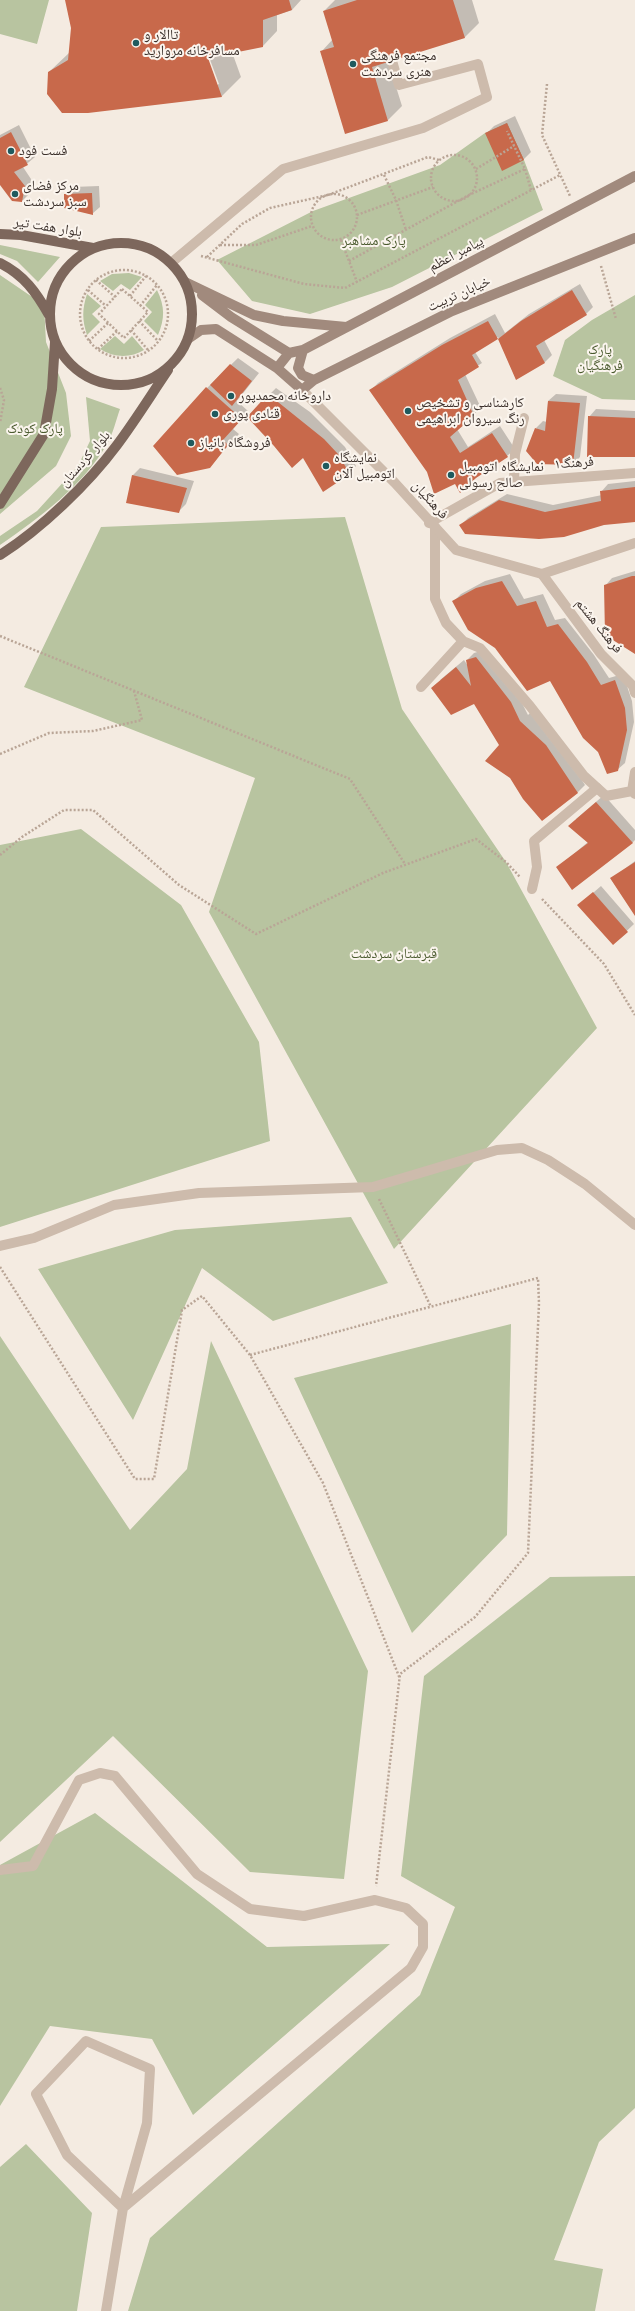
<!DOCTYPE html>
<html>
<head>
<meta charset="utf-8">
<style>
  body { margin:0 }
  canvas { display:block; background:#f4ebe1 }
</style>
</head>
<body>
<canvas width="635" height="2311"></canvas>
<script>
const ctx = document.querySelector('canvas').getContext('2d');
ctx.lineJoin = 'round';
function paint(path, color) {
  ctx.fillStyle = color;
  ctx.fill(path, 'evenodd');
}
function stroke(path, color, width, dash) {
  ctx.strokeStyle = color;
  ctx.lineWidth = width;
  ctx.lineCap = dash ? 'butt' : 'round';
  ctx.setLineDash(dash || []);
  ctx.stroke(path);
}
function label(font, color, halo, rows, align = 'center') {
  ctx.font = font + ' Figtree,"Noto Naskh Arabic",sans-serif';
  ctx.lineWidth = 4;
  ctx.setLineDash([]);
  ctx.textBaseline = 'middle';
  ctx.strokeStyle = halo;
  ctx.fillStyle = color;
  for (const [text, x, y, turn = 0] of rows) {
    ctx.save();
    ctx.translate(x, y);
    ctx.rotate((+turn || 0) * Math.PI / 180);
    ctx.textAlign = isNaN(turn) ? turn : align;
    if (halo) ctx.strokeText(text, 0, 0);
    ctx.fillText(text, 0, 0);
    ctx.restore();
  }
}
const green = new Path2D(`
  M 0,0 L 49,0 L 37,44 L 0,34 Z
  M 507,123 L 524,160 L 543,210 L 392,287 L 310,314 L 252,301 L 217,260 L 313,211 L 440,165 L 485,133 Z
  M 0,245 L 60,257 L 38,282 L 17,261 L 0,254 Z
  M 129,273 L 142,277 L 130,290 L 121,284 L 113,291 L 100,281 L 112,274 Z
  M 0,275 L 44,305 L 46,342 L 66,393 L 71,436 L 56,466 L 0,514 Z
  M 157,290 C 165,307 165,318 158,335 L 144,321 L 152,312 L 145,305 Z
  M 87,294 L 101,306 L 92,314 L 100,322 L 87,335 C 82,320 82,309 87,294 Z
  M 635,295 L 635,400 L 602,399 L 553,376 L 565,340 L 592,320 Z
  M 115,336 L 124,344 L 132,336 L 144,350 C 131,358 114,358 100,349 Z
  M 86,397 L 120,409 C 116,420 113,434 107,444 C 83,486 39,518 0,545 L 0,536 L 37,511 L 78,466 L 90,441 Z
  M 345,517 L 402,709 L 506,862 L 597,1028 L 394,1249 L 209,912 L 255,778 L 24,687 L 101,527 Z
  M 81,829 L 181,905 L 259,1042 L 270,1141 L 0,1227 L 0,845 Z
  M 351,1217 L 388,1283 L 273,1321 L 202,1268 L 133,1420 L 38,1269 L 175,1230 Z
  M 511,1324 L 507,1535 L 412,1633 L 294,1378 Z
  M 0,1336 L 130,1530 L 187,1469 L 211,1341 L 368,1671 L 344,1879 L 250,1872 L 113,1736 L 0,1842 Z
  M 635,1576 L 635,2108 L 599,2142 L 554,2260 L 603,2269 L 595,2311 L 128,2311 L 150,2238 L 420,1995 L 455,1907 L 401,1876 L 424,1676 L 550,1577 Z
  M 95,1813 L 267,1947 L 390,1944 L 193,2115 L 152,2039 L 50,2026 L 0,2106 L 0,1865 Z
  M 26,2144 L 92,2213 L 77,2311 L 0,2311 L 0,2167 Z`);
const shadow = new Path2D(`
  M 66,0 L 301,0 L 292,10 L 277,15 L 277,31 L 263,46 L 232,52 L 241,77 L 222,96 L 88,112 L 49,72 L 70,52 L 72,28 ZM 207,57 L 209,57 L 219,84 L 217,85 Z
  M 335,0 L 472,0 L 479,23 L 465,37 L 388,61 L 402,106 L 388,120 L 346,133 L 321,52 L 333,39 L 324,11 Z
  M 515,116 L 531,152 L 524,159 L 503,169 L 486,134 L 494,126 Z
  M 19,125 L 35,157 L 23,167 L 31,179 L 29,194 L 22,201 L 0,183 L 0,135 Z
  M 99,186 L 100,207 L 92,214 L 65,194 L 72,187 Z
  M 580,284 L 593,307 L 586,314 L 544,340 L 552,355 L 545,362 L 516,379 L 498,337 L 475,352 L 482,363 L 465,374 L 481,408 L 457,429 L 468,447 L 500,426 L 515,449 L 507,456 L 456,483 L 428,472 L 371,390 L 378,383 L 450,338 L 495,314 L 505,333 L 529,314 Z
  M 238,358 L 259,373 L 237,401 L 248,411 L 233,429 L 239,434 L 209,467 L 207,388 Z
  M 276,388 L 310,412 L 345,447 L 356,466 L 349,473 L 269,395 Z
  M 556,394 L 587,396 L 580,457 L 573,464 L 536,428 L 543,421 L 547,422 L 548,401 Z
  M 596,409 L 635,411 L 635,456 L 589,417 Z
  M 140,468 L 194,481 L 186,504 L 179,511 L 127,502 L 133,475 Z
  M 635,481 L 635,522 L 461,525 L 468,518 L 507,494 L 553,505 L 602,495 L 601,492 L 608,484 Z
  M 635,571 L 635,652 L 605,586 L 612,578 Z
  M 510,574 L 524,599 L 543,594 L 555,620 L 565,618 L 594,655 L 609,678 L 623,674 L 632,701 L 634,722 L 625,763 L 617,770 L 598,751 L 550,680 L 496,647 L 454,601 L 461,594 L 485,581 Z
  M 484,650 L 518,695 L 528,715 L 532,711 L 553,736 L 585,785 L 577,793 L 501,745 L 475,702 L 440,680 L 464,660 L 468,666 L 467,660 L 474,653 Z
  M 604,795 L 635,830 L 635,840 L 632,843 L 558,867 L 588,842 L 576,819 Z
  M 635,861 L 635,914 L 611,879 Z
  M 601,886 L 634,924 L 613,944 L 579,905 Z`);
const building = new Path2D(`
  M 65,0 L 289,0 L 292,10 L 263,20 L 263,47 L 208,58 L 222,97 L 88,113 L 62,113 L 47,94 L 48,72 L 68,60 L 71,28 Z
  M 357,0 L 453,0 L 465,38 L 372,67 L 388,121 L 345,134 L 320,51 L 334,47 L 323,11 Z
  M 507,123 L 524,160 L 502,171 L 485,133 Z
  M 11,132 L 28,165 L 14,172 L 25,186 L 22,202 L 12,201 L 0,185 L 0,138 Z
  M 92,193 L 93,215 L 64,208 L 64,194 Z
  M 572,290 L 587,315 L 536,346 L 545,363 L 516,380 L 498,339 L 521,321 Z
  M 488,321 L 498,339 L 472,355 L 479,367 L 458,380 L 474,416 L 450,437 L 460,453 L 492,433 L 508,457 L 476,478 L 460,493 L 455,484 L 434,494 L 427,472 L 369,390 L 442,345 Z
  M 230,364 L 252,381 L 232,406 L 210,385 Z
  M 206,387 L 242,419 L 223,440 L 228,445 L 210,468 L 177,475 L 153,446 Z
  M 268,394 L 324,439 L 338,454 L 350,474 L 323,492 L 303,458 L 292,468 L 274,446 L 247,417 Z
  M 548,401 L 580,403 L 573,465 L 537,464 L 526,451 L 535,428 L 545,431 Z
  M 588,416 L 635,418 L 635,457 L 587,457 Z
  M 132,475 L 187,488 L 179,513 L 126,503 Z
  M 635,487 L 635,522 L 604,525 L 564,537 L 539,539 L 465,534 L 459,525 L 499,500 L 545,512 L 601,501 L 600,491 Z
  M 632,576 L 635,576 L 635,654 L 605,635 L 604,585 Z
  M 502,581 L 517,606 L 536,601 L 547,627 L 558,624 L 587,662 L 601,685 L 615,680 L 625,708 L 627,730 L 618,771 L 607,774 L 598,752 L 583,738 L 550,681 L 527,691 L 495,648 L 468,630 L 452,601 L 476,588 Z
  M 476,657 L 511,702 L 520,721 L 546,745 L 578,793 L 542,821 L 523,799 L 510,778 L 485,761 L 499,745 L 474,704 L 451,715 L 431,688 L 456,667 L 471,686 L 466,660 Z
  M 596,802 L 633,843 L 572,890 L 556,867 L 588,843 L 568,826 Z
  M 635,862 L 635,916 L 610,878 Z
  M 593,892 L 628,932 L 613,945 L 577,905 Z`);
const path = new Path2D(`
  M 547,84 L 542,135 L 570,196
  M431 178a23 23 0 1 1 46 0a23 23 0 1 1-46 0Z
  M 476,169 L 514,146
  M 525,169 L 531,190
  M 384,175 L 396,200 L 406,230
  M311 217a23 23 0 1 1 46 0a23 23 0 1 1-46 0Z
  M 357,215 L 433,187
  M 341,240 L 357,282
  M 220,245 L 256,245 L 312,226
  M 201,256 L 304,284 L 345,288 L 560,175
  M 207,257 L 242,224 L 270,208 L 328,195 L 428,157 L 439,160
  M 349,261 L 469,195 L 525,169 L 507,131
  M 601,266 L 616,319
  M80 314a44 44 0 1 1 88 0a44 44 0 1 1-88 0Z
  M 96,280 L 115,297
  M 122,289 L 148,312 L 124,338 L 99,314 Z
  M 88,290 L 106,306
  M 130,296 L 146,276
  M 140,306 L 157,285
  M 139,321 L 158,341
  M 131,330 L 148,350
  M 89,341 L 108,323
  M 98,349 L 117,331
  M 0,388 L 4,400 L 0,423
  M 0,636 L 350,779 L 405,864
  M 0,754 L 49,733 L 93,731 L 142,720 L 134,691
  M 0,855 L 22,837 L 64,810 L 93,810 L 179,885 L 256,934 L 383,873 L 476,839 L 506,862 L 520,877
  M 542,899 L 604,964 L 635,1015
  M 379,1199 L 431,1307
  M 0,1267 L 135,1479 L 154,1479 L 182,1310 L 202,1296 L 250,1355 L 323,1483 L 400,1679
  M 250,1355 L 538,1278 L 539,1303 L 528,1553 L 475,1617 L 400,1674 L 376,1886`);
const service = new Path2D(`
  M 532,889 L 537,867 L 534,841 L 597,788`);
const minor = new Path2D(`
  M 171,263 L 283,169 L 423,128 L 487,97 L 478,64 L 399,85 L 392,61
  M 514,481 L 515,454 L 524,418
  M 429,523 L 500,483 L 635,473
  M 435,527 L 435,599 L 446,623 L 463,641 L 480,648 L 530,706 L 584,776 L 606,796 L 632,791
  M 542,574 L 601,654 L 633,686 L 635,693
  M 421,687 L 463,641
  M 635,772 L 632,791 L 635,794
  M 0,1246 L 34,1238 L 114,1205 L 199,1193 L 373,1187 L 497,1150 L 522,1148 L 548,1160 L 585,1184 L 635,1225
  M 0,1870 L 33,1866 L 79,1780 L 100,1773 L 115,1776 L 197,1874 L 250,1909 L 304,1916 L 375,1900 L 406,1908 L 423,1924 L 423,1947 L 411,1968 L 123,2208
  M 106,2311 L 123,2208 L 147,2123 L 150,2069 L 86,2041 L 36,2094 L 67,2155 L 123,2208`);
const tertiary = new Path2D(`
  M 302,390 L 395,483 L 456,550 L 542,574 L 635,543`);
const secondary = new Path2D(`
  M 185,282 L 254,315 L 283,321 L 346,327
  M 202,295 L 231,317 L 289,353
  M 188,339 L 201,330 L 216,329 L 277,368 L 302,390 L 314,380 L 452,311 L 635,238
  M 303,350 L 298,368 L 302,375 L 314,380
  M 289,353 L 303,350 L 635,176
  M 277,368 L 289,353`);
const primary = new Path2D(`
  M 0,234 L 21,235 L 93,248
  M50 314a71 71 0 1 1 142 0a71 71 0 1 1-142 0Z
  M 0,263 C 24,275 36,292 49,315
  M 0,504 L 44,434 L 52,389 L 55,342
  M 0,555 C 41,529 88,484 117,445 C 135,421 151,395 168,370`);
const markers = [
  [136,43,4,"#1f5a5e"],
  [353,64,4,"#1f5a5e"],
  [11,151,4,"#1f5a5e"],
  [15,194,4,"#1f5a5e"],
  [231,396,4,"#1f5a5e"],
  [408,411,4,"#1f5a5e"],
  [215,414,4,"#1f5a5e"],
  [191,443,4,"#1f5a5e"],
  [326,466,4,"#1f5a5e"],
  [451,475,4,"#1f5a5e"]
];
const poiNames = [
  ["تاالار و",144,35],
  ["مسافرخانه مروارید",144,51],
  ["مجتمع فرهنگی",361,56],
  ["هنری سردشت",361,72],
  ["فست فود",19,151],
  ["مرکز فضای",23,186],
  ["سبز سردشت",23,202],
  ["داروخانه محمدپور",239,396],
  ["کارشناسی و تشخیص",416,403],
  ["رنگ سیروان ابراهیمی",416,419],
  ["قنادی پوری",223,414],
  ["فروشگاه بانیاز",199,443],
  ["نمایشگاه",334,458],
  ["اتومبیل آلان",334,474],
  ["نمایشگاه اتومبیل",459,467],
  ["صالح رسولی",459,483]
];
const streetNames = [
  ["بلوار هفت تیر",48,227,9],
  ["پیامبر اعظم",456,254,-28],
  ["خیابان تربیت",459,294,-24],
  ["بلوار کردستان",85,459,-49],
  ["فرهنگ۱",574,463,-4],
  ["فرهنگیان",430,500,48],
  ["فرهنگ هشتم",599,626,51]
];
const parkNames = [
  ["پارک مشاهبر",374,241],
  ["پارک",600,350],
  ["فرهنگیان",600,366],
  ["پارک کودک",35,429],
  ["قبرستان سردشت",394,954]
];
paint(green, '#b8c4a0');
paint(shadow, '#0003');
paint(building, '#c8694b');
stroke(path, '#b9a596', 2.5, [2, 2]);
stroke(service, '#cdbbac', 10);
stroke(minor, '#cdbbac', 10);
stroke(tertiary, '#cdbbac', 10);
stroke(secondary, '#a18a7d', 10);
stroke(primary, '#7d675c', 10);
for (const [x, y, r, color] of markers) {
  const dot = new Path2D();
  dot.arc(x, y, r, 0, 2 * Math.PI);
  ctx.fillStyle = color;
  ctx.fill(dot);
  stroke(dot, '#fbf5ee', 1.5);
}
label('14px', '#3b302b', '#fbf5ee', poiNames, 'left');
label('14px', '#3b302b', '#fbf5ee', streetNames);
label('14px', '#4a5a2e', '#fbf5ee', parkNames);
</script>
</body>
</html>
